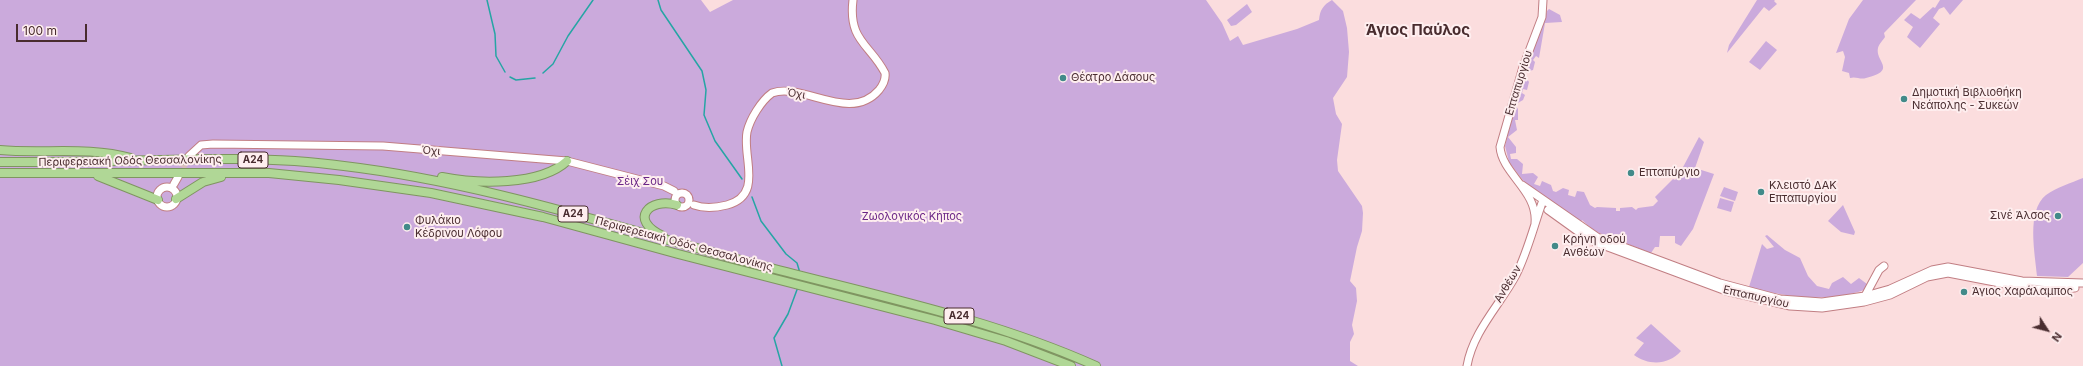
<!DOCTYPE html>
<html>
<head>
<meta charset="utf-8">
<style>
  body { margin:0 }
  #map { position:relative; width:2083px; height:366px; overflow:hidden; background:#fbddde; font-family:Inter,sans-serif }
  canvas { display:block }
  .north { position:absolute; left:2027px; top:310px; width:40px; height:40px; -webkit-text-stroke:3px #feeeef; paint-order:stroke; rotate:126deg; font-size:11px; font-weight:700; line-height:16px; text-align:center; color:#492c2f }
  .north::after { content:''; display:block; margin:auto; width:14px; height:18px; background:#492c2f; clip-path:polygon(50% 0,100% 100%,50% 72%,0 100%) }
  .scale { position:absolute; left:16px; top:24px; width:71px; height:18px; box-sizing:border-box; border:2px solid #492c2f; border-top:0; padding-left:5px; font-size:12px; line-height:14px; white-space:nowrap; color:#492c2f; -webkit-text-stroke:3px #feeeef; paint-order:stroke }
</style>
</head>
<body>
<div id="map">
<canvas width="2083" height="366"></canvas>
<div class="north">N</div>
<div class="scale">100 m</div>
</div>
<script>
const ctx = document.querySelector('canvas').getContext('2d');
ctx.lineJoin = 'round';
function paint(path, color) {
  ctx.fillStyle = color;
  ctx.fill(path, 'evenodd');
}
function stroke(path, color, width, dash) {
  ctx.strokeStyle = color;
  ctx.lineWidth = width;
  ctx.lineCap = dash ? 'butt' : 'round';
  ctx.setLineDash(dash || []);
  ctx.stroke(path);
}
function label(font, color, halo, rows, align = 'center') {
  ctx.font = font + ' Inter,sans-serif';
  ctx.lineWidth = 4;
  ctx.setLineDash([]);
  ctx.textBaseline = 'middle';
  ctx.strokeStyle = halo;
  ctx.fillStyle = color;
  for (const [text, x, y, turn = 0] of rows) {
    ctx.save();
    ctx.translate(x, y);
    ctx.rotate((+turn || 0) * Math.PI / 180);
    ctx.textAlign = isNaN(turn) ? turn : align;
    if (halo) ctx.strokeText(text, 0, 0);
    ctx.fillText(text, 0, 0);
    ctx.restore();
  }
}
const green = new Path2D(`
  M 0,0 L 701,0 L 710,12 L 733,0 L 1206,0 L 1222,23 L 1230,41 L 1238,36 L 1243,45 L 1297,29 L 1319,20 C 1320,10 1323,5 1332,0 L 1343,11 L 1347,28 L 1349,52 L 1347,77 L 1333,98 L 1336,114 L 1342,124 L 1337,160 L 1338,171 L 1362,206 L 1363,213 L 1362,231 L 1357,247 L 1350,281 L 1356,288 L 1357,301 L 1352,325 L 1354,334 L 1350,342 L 1350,361 L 1358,366 L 0,366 Z
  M 1757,0 L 1775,0 L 1774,1 L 1777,4 L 1769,11 L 1764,7 L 1727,53 L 1729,45 Z
  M 1863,0 L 1916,0 L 1884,33 L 1885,37 C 1883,40 1879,44 1878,48 C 1875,62 1898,70 1866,78 C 1860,80 1856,76 1850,78 L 1849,73 L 1842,71 L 1845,57 L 1843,51 L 1836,53 L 1849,19 Z
  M 1940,0 L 1963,0 L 1950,15 L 1944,7 L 1939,9 L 1933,18 L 1940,24 L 1920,48 L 1907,37 L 1913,27 L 1904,20 L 1911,13 L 1920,19 L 1933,7 L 1935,8 Z
  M 1247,4 L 1252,12 L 1236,25 L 1231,26 L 1227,20 Z
  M 1549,9 L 1560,15 L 1562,22 L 1545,23 L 1539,58 L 1536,56 L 1533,60 L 1535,62 L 1533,70 L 1525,72 L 1547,11 Z
  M 1766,41 L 1777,50 L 1760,70 L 1749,62 Z
  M 1524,74 L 1529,82 L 1527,90 L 1523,89 L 1522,93 L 1525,95 L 1523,100 L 1516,104 Z
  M 1515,105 L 1518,109 L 1518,120 L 1515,120 L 1517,130 L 1508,137 L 1516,147 L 1516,153 L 1510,154 L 1511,159 L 1517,159 L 1523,164 L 1522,174 L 1533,173 L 1538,177 L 1534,184 L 1540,186 L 1542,181 L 1551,185 L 1553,191 L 1556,192 L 1563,188 L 1569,190 L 1568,195 L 1575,197 L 1577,191 L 1584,192 L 1590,205 L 1595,208 L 1597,207 L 1616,208 L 1616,211 L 1620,211 L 1620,208 L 1632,207 L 1636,210 L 1638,208 L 1653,206 L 1658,201 L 1655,197 L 1673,179 L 1675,180 L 1678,177 L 1677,175 L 1679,173 L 1683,175 L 1685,171 L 1682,169 L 1699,137 L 1704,142 L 1695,168 L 1714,174 L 1693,229 L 1681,246 L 1675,243 L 1675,236 L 1660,236 L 1659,247 L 1655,247 L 1651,253 L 1594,231 L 1582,220 L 1581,222 L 1525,183 L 1509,162 L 1505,146 Z
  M 2083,178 L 2083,263 L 2068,277 L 2037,276 C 2035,253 2026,211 2046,195 C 2057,187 2071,183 2083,178 Z
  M 1724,187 L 1738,192 L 1735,201 L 1720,196 Z
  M 1720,198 L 1734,202 L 1731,212 L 1717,208 Z
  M 1843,205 L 1855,232 L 1854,235 L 1841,232 L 1828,221 Z
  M 1767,235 L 1785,250 L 1800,258 L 1808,276 L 1817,286 L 1829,289 L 1832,283 L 1843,277 L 1851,284 L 1859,278 L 1867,284 L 1864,290 L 1858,292 C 1822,302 1785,297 1749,287 L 1762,244 L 1767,249 L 1774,247 L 1765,236 Z
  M 1651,324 L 1681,351 C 1669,365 1649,366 1634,355 L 1644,343 L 1636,338 Z`);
const stream = new Path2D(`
  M 487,0 L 495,34 L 496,56 L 505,72
  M 658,0 L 661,10 L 702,71 L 706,90 L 704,115 L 715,141 L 742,179
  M 543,73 L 553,64 L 568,36 L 593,0
  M 510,77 L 516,80 L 535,78
  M 752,197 L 761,221 L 786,254 L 797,263 L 800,273
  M 782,366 L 774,338 L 788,314 L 798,287`);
const secondaryTunnel = new Path2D(`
  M 178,177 L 188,156`);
const secondary = new Path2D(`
  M 189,156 L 201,145 L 213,144 L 383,146 L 567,161 L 664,186 L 674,191
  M 174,184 L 178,177
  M 1522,185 L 1597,237 L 1720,283 L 1780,299 L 1822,302 L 1865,296 L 1890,289 L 1932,270 L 1948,267 L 2022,281 L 2083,283
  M157 197a10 10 0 1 1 20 0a10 10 0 1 1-20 0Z
  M675 200a7 7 0 1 1 14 0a7 7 0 1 1-14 0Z
  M 694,205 C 705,209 715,208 727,205 C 764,195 742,157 747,132 C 750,119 761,101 772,93 C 803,82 850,124 879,90 C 883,85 886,80 885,73 C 870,44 848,41 853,0
  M 1548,210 L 1580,233 L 1597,243 L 1726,291 L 1790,306 L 1822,308 L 1864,302 L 1890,295 L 1927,277 L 1948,273 L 2031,289 L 2075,288
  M 1535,223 C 1538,191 1502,174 1500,147 L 1523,67 L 1542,17 L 1543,0
  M 1865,296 L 1879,270 L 1884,266
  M 1467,366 C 1473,331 1500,305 1516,275 C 1528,251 1534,225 1543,200`);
const trunk = new Path2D(`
  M 0,150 C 43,154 88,146 131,158
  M 0,162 C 40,162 79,162 119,161 C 193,159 270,156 344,166 C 487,183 628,231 767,267 C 878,296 991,319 1096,366
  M 0,173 L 269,173 L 339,180 L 431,193 L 543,217 L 678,254 L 935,320 L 1006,341 L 1071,366
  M 98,176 L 158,200
  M 442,177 C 477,184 540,186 567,161
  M 176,199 L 203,182 L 221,177
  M 663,236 C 628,220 649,197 677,205`);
const markers = [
  [1063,78,4,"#428a89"],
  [1904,99,4,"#428a89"],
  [1631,173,4,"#428a89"],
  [1761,192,4,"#428a89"],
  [2058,216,4,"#428a89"],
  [407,227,4,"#428a89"],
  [1555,246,4,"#428a89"],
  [1964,292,4,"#428a89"]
];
const shields = [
  [253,160,30],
  [573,214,30],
  [959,316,30]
];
const shieldNames = [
  ["Α24",253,160],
  ["Α24",573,214],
  ["Α24",959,316]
];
const poiNames = [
  ["Θέατρο Δάσους",1071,78],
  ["Δημοτική Βιβλιοθήκη",1912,93],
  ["Νεάπολης - Συκεών",1912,106],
  ["Επταπύργιο",1639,173],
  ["Κλειστό ΔΑΚ",1769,186],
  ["Επταπυργίου",1769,199],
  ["Σινέ Άλσος",2050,216,"right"],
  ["Φυλάκιο",415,221],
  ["Κέδρινου Λόφου",415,234],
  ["Κρήνη οδού",1563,240],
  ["Ανθέων",1563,253],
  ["Άγιος Χαράλαμπος",1972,292]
];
const streetNames = [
  ["Επταπυργίου",1519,83,-73],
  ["Όχι",796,94,10],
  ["Όχι",431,151,5],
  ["Περιφερειακή Οδός Θεσσαλονίκης",130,161,-1],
  ["Περιφερειακή Οδός Θεσσαλονίκης",684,244,15],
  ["Ανθέων",1508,284,-59],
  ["Επταπυργίου",1756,297,13]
];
const parkNames = [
  ["Σέιχ Σου",640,182],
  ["Ζωολογικός Κήπος",912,217]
];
const districtNames = [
  ["Άγιος Παύλος",1418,30]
];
paint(green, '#cbaadc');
stroke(stream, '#26a5a4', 1.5);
stroke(secondaryTunnel, '#d7babb', 7, [7, 3.5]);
stroke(secondary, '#c17e83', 9);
stroke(trunk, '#7f9561', 10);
stroke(secondary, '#fff', 7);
stroke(trunk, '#b0d796', 8);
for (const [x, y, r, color] of markers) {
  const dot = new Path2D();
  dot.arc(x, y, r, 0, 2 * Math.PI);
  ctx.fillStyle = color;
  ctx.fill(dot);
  stroke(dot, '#feeeef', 1.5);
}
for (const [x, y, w] of shields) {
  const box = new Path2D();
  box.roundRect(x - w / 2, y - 8, w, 16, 3);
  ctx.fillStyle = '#feeeef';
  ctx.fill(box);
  stroke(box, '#492c2f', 1);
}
label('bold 10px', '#492c2f', null, shieldNames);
label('11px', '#492c2f', '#feeeef', poiNames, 'left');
label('11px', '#492c2f', '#feeeef', streetNames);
label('11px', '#6a2586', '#feeeef', parkNames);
label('bold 15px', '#492c2f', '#feeeef', districtNames);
</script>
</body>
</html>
